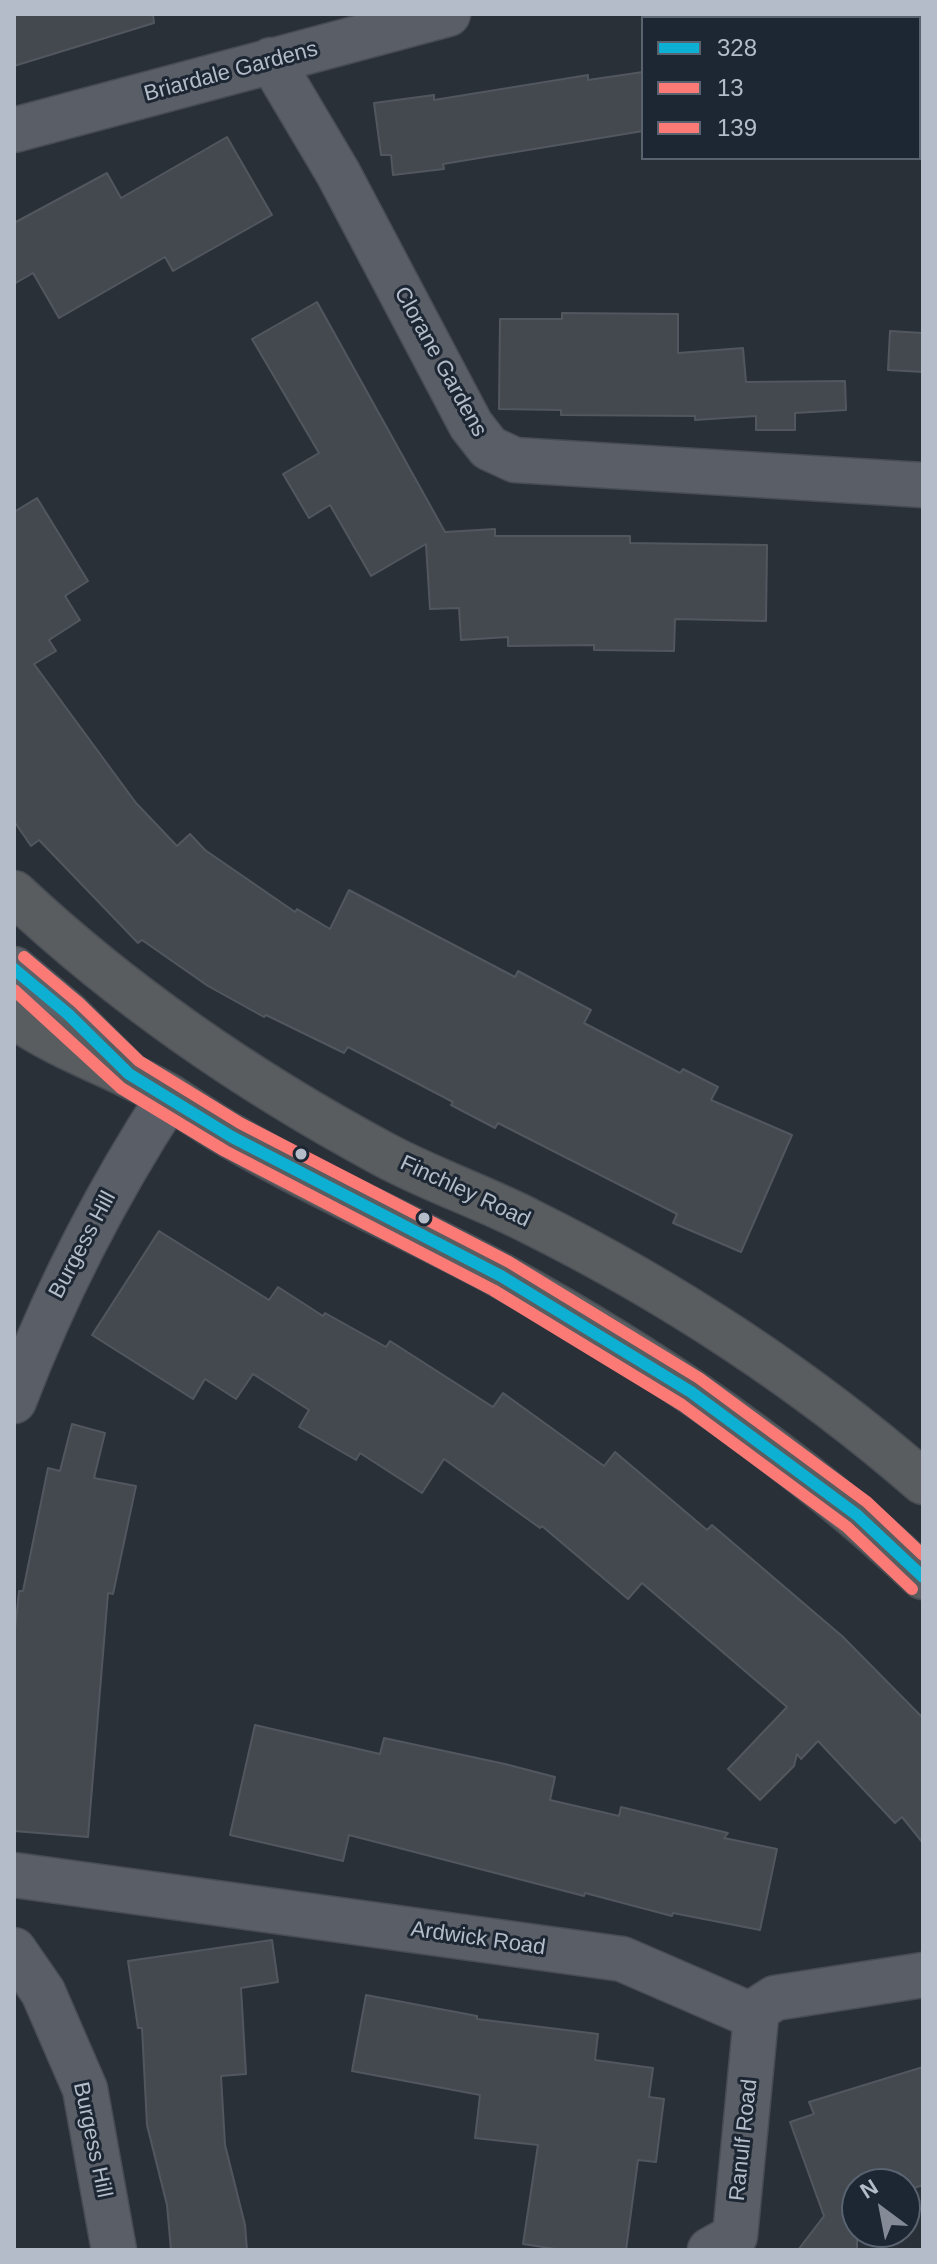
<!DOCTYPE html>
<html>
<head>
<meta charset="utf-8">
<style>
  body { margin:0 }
  #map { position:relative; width:937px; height:2264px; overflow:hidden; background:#2a3038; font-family:Arial,sans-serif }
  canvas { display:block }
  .frame { position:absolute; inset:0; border:16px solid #b4bcc9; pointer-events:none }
  .legend { position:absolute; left:641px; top:16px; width:280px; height:144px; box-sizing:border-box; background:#1d2633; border:2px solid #59626f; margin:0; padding:10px 14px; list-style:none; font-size:24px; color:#b4bcc9 }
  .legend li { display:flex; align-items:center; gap:16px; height:40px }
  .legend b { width:40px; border:2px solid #59626f }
  .north { position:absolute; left:841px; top:2168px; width:80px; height:80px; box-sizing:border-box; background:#1d2633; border:2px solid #59626f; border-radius:50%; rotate:328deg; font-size:22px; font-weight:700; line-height:32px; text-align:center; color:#b4bcc9 }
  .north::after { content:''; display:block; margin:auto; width:28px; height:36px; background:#848b96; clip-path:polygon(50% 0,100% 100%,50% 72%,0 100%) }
</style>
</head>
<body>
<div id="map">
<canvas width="937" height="2264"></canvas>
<div class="frame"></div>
<ul class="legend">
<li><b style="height:10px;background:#0dafd3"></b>328</li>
<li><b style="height:10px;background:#fc7a76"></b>13</li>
<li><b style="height:10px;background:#fc7a76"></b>139</li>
</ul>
<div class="north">N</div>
</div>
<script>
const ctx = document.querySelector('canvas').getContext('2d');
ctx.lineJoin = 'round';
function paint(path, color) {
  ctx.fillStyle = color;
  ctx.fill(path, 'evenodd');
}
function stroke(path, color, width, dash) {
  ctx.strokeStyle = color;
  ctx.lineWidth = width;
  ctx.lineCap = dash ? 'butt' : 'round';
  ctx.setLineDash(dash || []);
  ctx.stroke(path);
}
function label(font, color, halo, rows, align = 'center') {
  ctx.font = font + ' Arial,sans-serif';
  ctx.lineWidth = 6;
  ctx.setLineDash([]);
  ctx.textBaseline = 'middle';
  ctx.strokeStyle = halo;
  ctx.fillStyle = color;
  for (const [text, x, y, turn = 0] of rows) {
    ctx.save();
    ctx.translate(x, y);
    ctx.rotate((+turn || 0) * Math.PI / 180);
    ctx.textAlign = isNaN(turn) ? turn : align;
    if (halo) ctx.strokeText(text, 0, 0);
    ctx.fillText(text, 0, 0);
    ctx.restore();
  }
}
const building = new Path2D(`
  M 14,14 L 153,14 L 154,23 L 14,66 Z
  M 643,72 L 643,131 L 443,164 L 444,169 L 393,175 L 391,155 L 381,155 L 374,103 L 434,95 L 434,100 L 588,75 L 588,80 Z
  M 227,137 L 272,215 L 173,271 L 165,257 L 59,318 L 33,273 L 14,284 L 14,223 L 107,173 L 121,198 Z
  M 317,302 L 445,532 L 495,529 L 495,536 L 630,536 L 630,543 L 767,545 L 766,621 L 675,619 L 674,651 L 594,650 L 594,645 L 508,646 L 508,637 L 461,640 L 459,608 L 430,609 L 426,544 L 371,576 L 330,505 L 309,518 L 283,474 L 319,453 L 252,339 Z
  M 562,313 L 678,314 L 678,353 L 743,348 L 746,382 L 845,381 L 846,410 L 795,413 L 795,430 L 756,430 L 756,416 L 695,420 L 695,416 L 561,415 L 561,410 L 499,409 L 500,319 L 562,319 Z
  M 890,331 L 923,333 L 923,372 L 888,370 Z
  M 37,498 L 88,581 L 65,596 L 80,620 L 49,640 L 56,651 L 34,664 L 136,803 L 177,846 L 190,834 L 205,850 L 295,912 L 297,909 L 330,929 L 349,890 L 515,977 L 518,971 L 591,1010 L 584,1023 L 680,1073 L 683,1069 L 718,1087 L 711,1100 L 792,1135 L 741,1252 L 673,1223 L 677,1214 L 498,1123 L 495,1128 L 451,1105 L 453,1102 L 348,1047 L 344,1053 L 266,1015 L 264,1017 L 208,986 L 142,940 L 138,943 L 39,840 L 31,846 L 14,821 L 14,512 Z
  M 159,1231 L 269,1300 L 278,1287 L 323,1316 L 325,1313 L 386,1347 L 390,1341 L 493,1407 L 503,1393 L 604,1466 L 615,1452 L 707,1530 L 712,1525 L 842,1636 L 923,1718 L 923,1843 L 902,1817 L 895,1823 L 818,1741 L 801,1759 L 797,1754 L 794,1766 L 760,1800 L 728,1769 L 787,1707 L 642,1583 L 628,1599 L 542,1526 L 540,1528 L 444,1459 L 422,1493 L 360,1453 L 356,1460 L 299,1427 L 309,1410 L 253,1374 L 236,1399 L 205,1379 L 193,1399 L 92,1335 Z
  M 72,1424 L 105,1433 L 94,1478 L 136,1486 L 113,1594 L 108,1593 L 88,1837 L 14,1831 L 14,1639 L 19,1591 L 23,1591 L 48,1468 L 60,1471 Z
  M 255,1725 L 380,1754 L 384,1738 L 505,1764 L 555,1777 L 550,1800 L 619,1816 L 621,1807 L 728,1833 L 724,1838 L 777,1849 L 760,1930 L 673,1913 L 672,1916 L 585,1893 L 584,1896 L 349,1835 L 343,1861 L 230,1835 Z
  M 272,1940 L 278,1982 L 241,1988 L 246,2074 L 221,2076 L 225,2145 L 245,2225 L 247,2250 L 171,2250 L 167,2205 L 147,2125 L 142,2028 L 138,2028 L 128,1961 Z
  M 366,1995 L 477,2016 L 477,2019 L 598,2034 L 595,2060 L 653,2068 L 649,2097 L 664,2099 L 656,2162 L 638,2160 L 626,2250 L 562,2250 L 523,2244 L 538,2145 L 475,2138 L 480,2095 L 352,2071 Z
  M 923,2067 L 923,2185 L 905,2191 L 905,2184 L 857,2184 L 857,2250 L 798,2250 L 824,2216 L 790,2122 L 814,2114 L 809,2102 Z`);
const minor = new Path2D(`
  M 271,60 L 338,173 L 471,425 L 489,448 L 515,460 L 923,485
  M 14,130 L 448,14
  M 14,1401 C 55,1293 106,1194 169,1097
  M 14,1875 L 622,1959 L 756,2017
  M 14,1950 L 43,1992 L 85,2089 L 114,2250
  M 710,2250 L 735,2236 L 756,2017 L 761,2007 L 775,1998 L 923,1975`);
const major = new Path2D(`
  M 14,969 L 68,1014 L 127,1073`);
const highway = new Path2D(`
  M 14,893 C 125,997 249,1082 383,1154 C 431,1180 483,1197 531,1222 C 670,1291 806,1380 923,1482
  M 14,1016 C 62,1050 119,1067 170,1097 C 190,1110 210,1124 231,1136 C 318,1187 411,1227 500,1275 C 653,1358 797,1459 923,1577`);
const bus1 = new Path2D(`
  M 14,969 L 68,1014 L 129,1074 L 232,1137 L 501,1276 L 691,1392 L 857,1515 L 923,1577`);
const bus2 = new Path2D(`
  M 14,990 L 121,1088 L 225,1151 L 493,1290 L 682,1405 L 847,1527 L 912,1589`);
const bus3 = new Path2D(`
  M 24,957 L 79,1003 L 139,1061 L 240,1123 L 509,1262 L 699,1378 L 867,1502 L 923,1555`);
const markers = [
  [301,1154,7,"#b4bcc9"],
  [424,1218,7,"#b4bcc9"]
];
const streetNames = [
  ["Briardale Gardens",231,72,-15],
  ["Clorane Gardens",440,362,61],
  ["Finchley Road",465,1192,25],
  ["Burgess Hill",83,1245,-62],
  ["Ardwick Road",478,1939,8],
  ["Burgess Hill",92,2140,78],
  ["Ranulf Road",744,2140,-84]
];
paint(building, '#444950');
stroke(building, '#52575f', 2);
stroke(minor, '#484c53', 47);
stroke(major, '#484c55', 47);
stroke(highway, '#474c53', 47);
stroke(minor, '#5a5e66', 44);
stroke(major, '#5c6168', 44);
stroke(highway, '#5a5d60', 44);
stroke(bus1, '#0dafd3', 12);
stroke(bus2, '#fc7a76', 12);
stroke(bus3, '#fc7a76', 12);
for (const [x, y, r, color] of markers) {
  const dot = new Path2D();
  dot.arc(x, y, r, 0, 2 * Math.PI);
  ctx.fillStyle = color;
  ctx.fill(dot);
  stroke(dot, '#1d2633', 3);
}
label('22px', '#b4bcc9', '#1d2633', streetNames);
</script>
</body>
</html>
